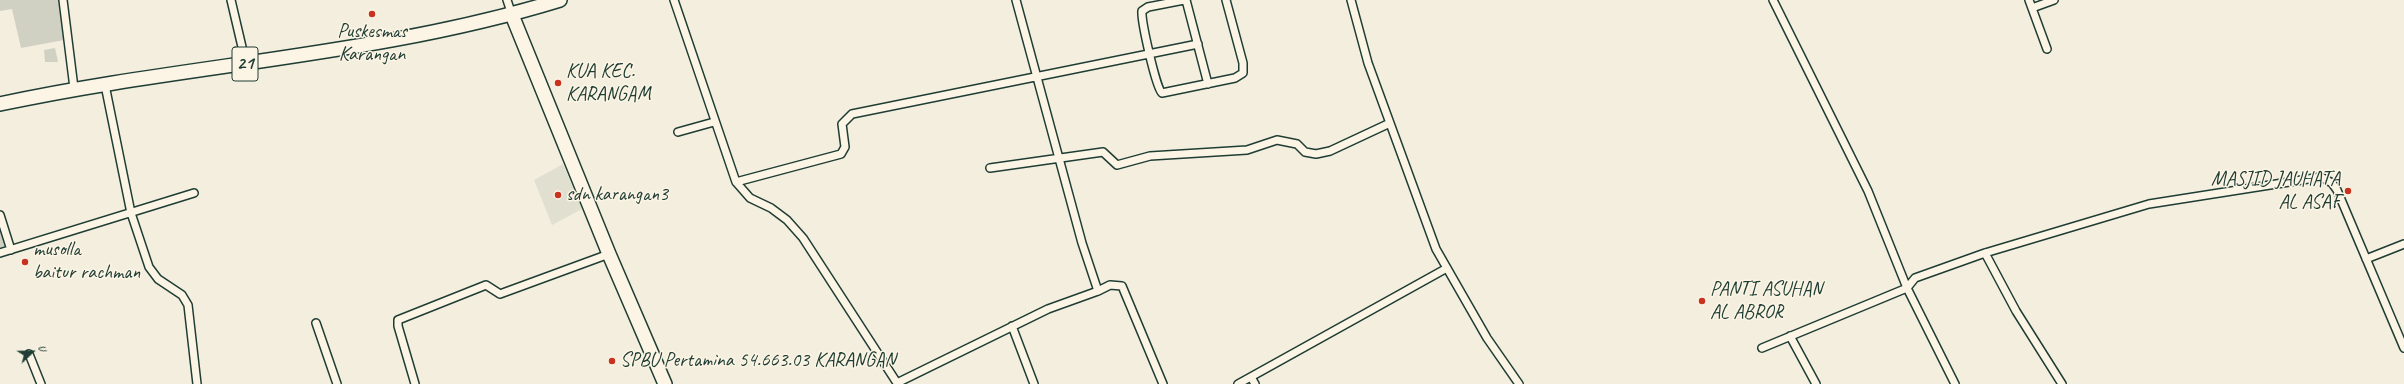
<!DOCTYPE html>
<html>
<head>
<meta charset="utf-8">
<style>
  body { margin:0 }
  #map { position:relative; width:2404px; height:384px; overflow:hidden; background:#f3eede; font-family:Caveat,sans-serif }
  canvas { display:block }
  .north { position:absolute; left:12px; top:332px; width:40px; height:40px; -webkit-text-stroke:3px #fcf5e5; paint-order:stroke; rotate:68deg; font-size:11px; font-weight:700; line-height:16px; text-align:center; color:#1f3d34 }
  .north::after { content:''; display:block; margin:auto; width:14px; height:18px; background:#1f3d34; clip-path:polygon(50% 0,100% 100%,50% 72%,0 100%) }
</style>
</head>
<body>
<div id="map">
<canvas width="2404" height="384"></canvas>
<div class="north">U</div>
</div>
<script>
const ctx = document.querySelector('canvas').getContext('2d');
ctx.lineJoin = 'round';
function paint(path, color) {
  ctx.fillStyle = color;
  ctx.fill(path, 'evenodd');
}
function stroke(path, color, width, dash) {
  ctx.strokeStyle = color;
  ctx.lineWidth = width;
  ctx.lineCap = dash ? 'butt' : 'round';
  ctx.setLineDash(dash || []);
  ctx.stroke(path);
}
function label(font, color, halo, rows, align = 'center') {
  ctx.font = font + ' Caveat,sans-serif';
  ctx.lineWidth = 3;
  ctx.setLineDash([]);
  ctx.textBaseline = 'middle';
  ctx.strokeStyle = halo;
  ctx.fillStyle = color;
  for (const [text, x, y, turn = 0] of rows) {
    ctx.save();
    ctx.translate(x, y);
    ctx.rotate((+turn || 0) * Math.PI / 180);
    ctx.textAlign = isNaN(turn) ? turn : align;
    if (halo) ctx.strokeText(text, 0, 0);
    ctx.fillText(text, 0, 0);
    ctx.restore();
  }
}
const built = new Path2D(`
  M 563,164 L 582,209 L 552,225 L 534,180 Z`);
const green = new Path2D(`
  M 0,0 L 59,0 L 64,40 L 21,48 L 12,9 L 0,11 Z
  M 55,48 L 58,62 L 45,62 L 44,50 Z
  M 0,220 L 8,248 L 0,250 Z`);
const street = new Path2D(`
  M 63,0 L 74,88
  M 231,0 L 246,64
  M 507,0 L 512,15
  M 674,0 L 736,182 L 750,198 L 771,208 L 787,220 L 803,238 L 897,383 L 1048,309 L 1098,291 L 1082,243 L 1016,0
  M 1184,0 L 1148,7 L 1142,11 C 1141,21 1156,88 1162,93 L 1235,78 L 1243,73 L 1243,63 L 1226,0
  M 1186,0 L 1208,84
  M 1351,0 L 1368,63 L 1436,249 L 1487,338 L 1519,384
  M 1773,0 L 1868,191 L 1907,288 L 1955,384
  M 2029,0 L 2047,49
  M 2032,8 L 2054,0
  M 105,85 L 131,213 L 149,267 L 158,279 L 182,295 L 188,305 L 197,384
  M 678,132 L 714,122
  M 990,168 L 1103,152 L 1117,165 L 1150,156 L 1247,150 L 1277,140 L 1297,144 L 1305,152 L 1316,154 L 1330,151 L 1390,123
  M 736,182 L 841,154 L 845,147 L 842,124 L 852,114 L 1198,44
  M 0,215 L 11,250
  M 0,253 L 194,193
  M 1985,253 L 2016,311 L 2062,384
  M 2366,259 L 2404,244
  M 1098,291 L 1110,285 L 1122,286 L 1163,384
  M 316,323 L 337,384
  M 1012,326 L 1034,384
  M 1790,336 L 1816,384
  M 1762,348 L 1907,288 L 1915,278 L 1985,253 L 2149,204 L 2321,177 L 2332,183 L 2337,190 L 2404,348
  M 29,354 L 41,384
  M 1251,377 L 1255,384
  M 415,384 L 398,326 L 398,320 L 486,285 L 500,294 L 609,254
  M 1238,384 L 1447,268`);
const highway = new Path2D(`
  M 512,15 L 609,254 L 665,384
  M 0,104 C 186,64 378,56 560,0`);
const markers = [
  [372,14,4,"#c8321e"],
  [558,83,4,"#c8321e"],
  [2348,191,4,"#c8321e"],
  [558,195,4,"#c8321e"],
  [25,262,4,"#c8321e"],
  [1702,301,4,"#c8321e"],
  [612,361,4,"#c8321e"]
];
const shields = [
  [245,64,26]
];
const shieldNames = [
  ["21",245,64]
];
const poiNames = [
  ["Puskesmas",372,32,"center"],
  ["Karangan",372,55,"center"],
  ["KUA KEC.",566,72],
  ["KARANGAM",566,95],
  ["MASJID JAUHATA",2340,180,"right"],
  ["AL ASAF",2340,203,"right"],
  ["sdn karangan3",566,195],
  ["musolla",33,250],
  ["baitur rachman",33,273],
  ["PANTI ASUHAN",1710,290],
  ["AL ABROR",1710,313],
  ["SPBU Pertamina 54.663.03 KARANGAN",620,361]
];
paint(built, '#e1dfd0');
paint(green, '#d0d1c2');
stroke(street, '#1f3d34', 10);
stroke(highway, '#1f3d34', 16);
stroke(street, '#fcf5e5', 7);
stroke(highway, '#fcf5e5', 13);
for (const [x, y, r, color] of markers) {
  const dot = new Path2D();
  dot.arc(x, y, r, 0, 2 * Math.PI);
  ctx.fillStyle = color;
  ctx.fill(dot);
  stroke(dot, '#fcf5e5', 1.5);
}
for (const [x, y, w] of shields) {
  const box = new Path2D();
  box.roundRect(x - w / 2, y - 17, w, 34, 3);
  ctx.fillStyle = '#fcf5e5';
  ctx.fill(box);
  stroke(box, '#1f3d34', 1);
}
label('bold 19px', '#1f3d34', null, shieldNames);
label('20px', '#1f3d34', '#fcf5e5', poiNames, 'left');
</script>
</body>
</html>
